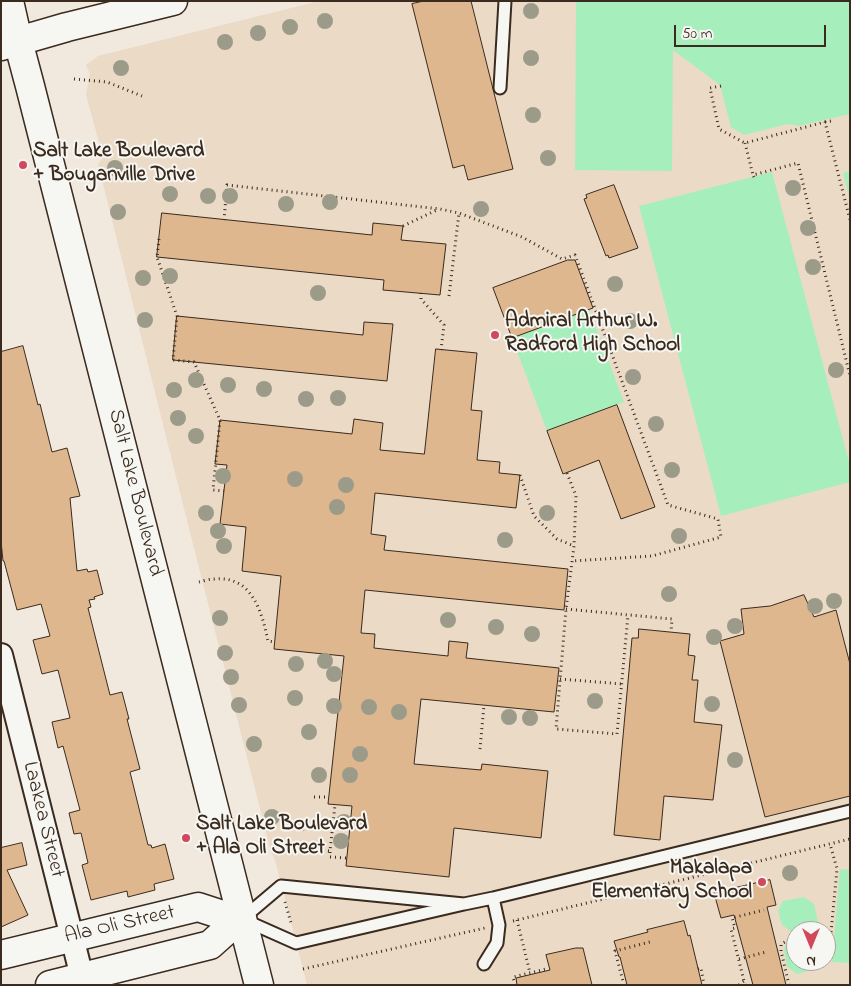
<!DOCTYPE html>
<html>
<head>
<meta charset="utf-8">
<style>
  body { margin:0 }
  #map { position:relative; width:851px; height:986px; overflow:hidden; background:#f1e9de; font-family:"Indie Flower",sans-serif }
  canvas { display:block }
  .frame { position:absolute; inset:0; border:2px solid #3b2a1e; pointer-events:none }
  .north { position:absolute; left:786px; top:921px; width:50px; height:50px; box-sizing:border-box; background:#f6f6f2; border:1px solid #aba49d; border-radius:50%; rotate:180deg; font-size:14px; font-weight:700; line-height:20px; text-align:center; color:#3b2a1e }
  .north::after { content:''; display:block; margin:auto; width:18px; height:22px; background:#d1495b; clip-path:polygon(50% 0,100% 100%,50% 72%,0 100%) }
  .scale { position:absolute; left:674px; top:25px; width:152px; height:22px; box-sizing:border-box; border:2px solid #3b2a1e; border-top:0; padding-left:6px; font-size:15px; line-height:18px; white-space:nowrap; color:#3b2a1e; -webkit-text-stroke:4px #f6f6f2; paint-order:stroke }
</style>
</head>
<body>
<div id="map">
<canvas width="851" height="986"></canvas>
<div class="frame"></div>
<div class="north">N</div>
<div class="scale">50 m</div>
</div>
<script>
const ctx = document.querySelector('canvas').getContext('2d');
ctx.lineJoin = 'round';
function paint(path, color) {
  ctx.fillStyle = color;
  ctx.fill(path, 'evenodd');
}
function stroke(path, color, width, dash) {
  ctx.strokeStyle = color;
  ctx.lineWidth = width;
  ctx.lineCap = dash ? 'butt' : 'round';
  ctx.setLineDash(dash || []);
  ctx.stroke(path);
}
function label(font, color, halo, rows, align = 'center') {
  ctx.font = font + ' "Indie Flower",sans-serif';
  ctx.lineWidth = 4;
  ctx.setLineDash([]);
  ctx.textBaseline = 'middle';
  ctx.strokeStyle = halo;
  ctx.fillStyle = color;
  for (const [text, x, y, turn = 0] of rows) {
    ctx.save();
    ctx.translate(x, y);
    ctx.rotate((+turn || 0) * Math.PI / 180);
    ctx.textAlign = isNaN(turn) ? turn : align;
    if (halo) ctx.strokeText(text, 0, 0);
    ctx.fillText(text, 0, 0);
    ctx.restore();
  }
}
const built = new Path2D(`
  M 319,1 L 850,1 L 850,985 L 307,985 L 275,860 L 271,852 L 179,489 L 98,164 L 103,157 L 86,95 L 90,74 L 86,65 L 98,56 ZM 796,931 L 826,931 L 826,961 L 796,961 Z`);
const green = new Path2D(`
  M 576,1 L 850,1 L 850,114 L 799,126 L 788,124 L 744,135 L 731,127 L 720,85 L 673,50 L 672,171 L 575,170 Z
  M 850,171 L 850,200 L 843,173 Z
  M 772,172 L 850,466 L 850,482 L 721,516 L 639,206 Z
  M 589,309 L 624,402 L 547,431 L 512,338 Z
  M 840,869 L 850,870 L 850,963 L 832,962 Z
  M 804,897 L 814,904 L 818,922 L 812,928 L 792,932 L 782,925 L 778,911 L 783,901 Z
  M 796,942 L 796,961 L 813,961 L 813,963 L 807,971 L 798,974 L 787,967 L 784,949 L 786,945 Z`);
const building = new Path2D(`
  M 424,1 L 471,1 L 513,169 L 468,180 L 464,165 L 453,168 L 412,4 Z
  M 614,185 L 638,248 L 609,258 L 608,255 L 606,256 L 584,199 L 587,198 L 586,195 Z
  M 162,213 L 372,235 L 373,223 L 403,226 L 401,240 L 446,244 L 440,295 L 383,290 L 384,280 L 157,257 Z
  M 568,260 L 575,260 L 593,308 L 512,338 L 493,288 Z
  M 177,316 L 363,335 L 364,322 L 393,324 L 387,381 L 173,360 Z
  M 23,346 L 38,405 L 40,404 L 52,452 L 67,448 L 80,496 L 70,498 L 77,571 L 87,569 L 88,572 L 97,570 L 103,594 L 94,597 L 95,599 L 89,600 L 91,607 L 88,608 L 110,695 L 122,692 L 129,719 L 127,719 L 140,769 L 130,772 L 148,845 L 151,845 L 152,848 L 165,844 L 174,879 L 154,884 L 155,890 L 128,897 L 127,891 L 91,900 L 82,865 L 88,863 L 81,833 L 74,834 L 69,813 L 80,810 L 63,746 L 58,748 L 52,722 L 70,718 L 58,670 L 42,674 L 33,640 L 50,636 L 41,604 L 17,610 L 4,561 L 3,561 L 1,541 L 1,352 Z
  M 436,349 L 477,353 L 471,410 L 482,411 L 477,460 L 500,462 L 499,473 L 520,475 L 516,508 L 375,493 L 371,534 L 386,536 L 384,550 L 568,569 L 564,610 L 365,590 L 361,633 L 375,634 L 374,648 L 448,656 L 449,641 L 468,643 L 466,658 L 559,668 L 554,712 L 421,699 L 414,764 L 481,770 L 482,764 L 548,771 L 541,838 L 454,828 L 449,877 L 346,866 L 352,806 L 328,804 L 344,656 L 274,649 L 281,576 L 242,571 L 246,527 L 220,524 L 227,465 L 215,464 L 220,420 L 352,434 L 354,419 L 383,423 L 380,450 L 424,454 Z
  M 617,405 L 655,507 L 621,519 L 599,460 L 563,474 L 547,431 Z
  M 804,595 L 814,617 L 836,610 L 850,664 L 850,796 L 765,817 L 720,641 L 744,634 L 741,609 L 770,606 Z
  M 639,629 L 690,634 L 688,655 L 695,656 L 692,680 L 698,680 L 694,722 L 722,725 L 713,800 L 664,796 L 660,840 L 614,835 L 632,638 L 638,638 Z
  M 22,843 L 27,865 L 7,870 L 28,915 L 1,927 L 1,848 Z
  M 770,880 L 776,905 L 767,907 L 786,985 L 753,985 L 734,915 L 721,918 L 714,893 Z
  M 684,921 L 688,936 L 690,935 L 702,985 L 627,985 L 620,957 L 619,957 L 614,941 L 648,932 L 647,930 Z
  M 576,948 L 583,948 L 592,985 L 517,985 L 516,978 L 550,970 L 546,955 Z`);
const path = new Path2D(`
  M 74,79 L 107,82 L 142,96
  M 721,86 L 710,88 L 719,129 L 745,143 L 825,122 L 850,220
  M 825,122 L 831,121
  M 745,143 L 753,175
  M 754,177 L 753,175 L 798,163 L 850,376
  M 224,220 L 227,185 L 440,209 L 459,213 L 522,237 L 562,259 L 575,255 L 668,505 L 718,519 L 721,537 L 652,556 L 572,561
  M 403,226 L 439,209
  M 159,239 L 157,257 L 177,316 L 173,360 L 194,362 L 220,420 L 213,490 L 224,491
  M 421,293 L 421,299 L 444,325 L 441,350
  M 449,296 L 459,213
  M 567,473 L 576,496 L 574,546 L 566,609 L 556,729 L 617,734 L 628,615
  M 520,475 L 534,516 L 557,539 L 574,546
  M 199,582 C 203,581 209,579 214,579 C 252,575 262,612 268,641 L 275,642
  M 566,609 L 672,619 L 671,632
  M 560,679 L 622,684
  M 480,749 L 484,705
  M 314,797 L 329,797
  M 303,829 L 321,825 L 333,826
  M 308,849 L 330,851 L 335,805
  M 330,852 L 330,857 L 347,858
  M 285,902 L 291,923
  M 517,920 L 530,973
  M 513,921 L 850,839
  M 826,932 L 831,931
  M 826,954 L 829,954 L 837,869 L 830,844
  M 739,959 L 766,952
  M 303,969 L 485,928
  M 698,969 L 701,968 L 704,985
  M 515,985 L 513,977 L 546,969
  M 624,985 L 615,951 L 650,942
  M 739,985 L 744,981
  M 745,985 L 731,929 L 735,928 L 732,918 L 764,910
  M 789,985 L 781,951 L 781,944 L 785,942 L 796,939`);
const service = new Path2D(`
  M 500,88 L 505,1
  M 464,904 L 281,886 L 242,919 L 296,943 L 464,904 L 493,898 L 850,811
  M 484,964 L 497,943 L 499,925 L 493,898`);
const minor = new Path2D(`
  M 1,655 L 84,985`);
const tertiary = new Path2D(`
  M 1,46 L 67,27 L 173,1
  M 1,955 L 198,907 L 238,920 L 242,919
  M 50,985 L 210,945 L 238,920`);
const secondary = new Path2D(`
  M 9,1 L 18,41 L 30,86 L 259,985`);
const trees = [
  [531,11],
  [325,21],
  [290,27],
  [258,33],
  [225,42],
  [531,58],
  [121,68],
  [533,115],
  [548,158],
  [115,168],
  [793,188],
  [170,194],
  [208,196],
  [230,196],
  [330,202],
  [286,204],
  [481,209],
  [118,212],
  [808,228],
  [813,267],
  [170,276],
  [143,278],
  [615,284],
  [318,293],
  [145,320],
  [630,321],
  [836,370],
  [633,377],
  [196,380],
  [228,385],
  [264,389],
  [174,390],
  [338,398],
  [306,399],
  [178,418],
  [656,424],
  [196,436],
  [672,470],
  [223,476],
  [295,479],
  [346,485],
  [337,507],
  [206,513],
  [547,513],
  [218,531],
  [679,536],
  [505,540],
  [224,546],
  [669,594],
  [834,601],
  [815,606],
  [220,618],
  [448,620],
  [735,626],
  [496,627],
  [532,634],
  [714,637],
  [225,653],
  [325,661],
  [296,664],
  [334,674],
  [231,677],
  [295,698],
  [595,701],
  [712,704],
  [239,705],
  [334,706],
  [369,707],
  [399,712],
  [509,717],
  [530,718],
  [309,732],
  [254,744],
  [360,754],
  [735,760],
  [319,775],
  [350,775],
  [272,817],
  [344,822],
  [341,841],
  [790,873]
];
const markers = [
  [23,165,5,"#d1495b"],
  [495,335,5,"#d1495b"],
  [186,838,5,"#d1495b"],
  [762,882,5,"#d1495b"]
];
const poiNames = [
  ["Salt Lake Boulevard",33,153],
  ["+ Bouganville Drive",33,177],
  ["Admiral Arthur W.",505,323],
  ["Radford High School",505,347],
  ["Salt Lake Boulevard",196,826],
  ["+ Ala Oli Street",196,850],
  ["Makalapa",752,870,"right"],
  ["Elementary School",752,894,"right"]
];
const streetNames = [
  ["Salt Lake Boulevard",134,493,76],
  ["Laakea Street",42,820,76],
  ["Ala Oli Street",120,926,-13]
];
paint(built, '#ebdac6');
paint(green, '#a6efbd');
paint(building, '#deb78f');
stroke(building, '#3b2a1e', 1);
stroke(service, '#3b2a1e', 15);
stroke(minor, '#3b2a1e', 26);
stroke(tertiary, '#3b2a1e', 31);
stroke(secondary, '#3b2a1e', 31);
stroke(path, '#3b2a1e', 3, [1, 4]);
stroke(service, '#f6f6f2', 11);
stroke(minor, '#f6f6f2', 22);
stroke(tertiary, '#f6f6f2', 28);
stroke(secondary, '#f6f6f2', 28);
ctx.fillStyle = '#9c9b8a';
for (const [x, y] of trees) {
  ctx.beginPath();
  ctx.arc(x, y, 8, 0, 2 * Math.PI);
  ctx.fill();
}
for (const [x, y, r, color] of markers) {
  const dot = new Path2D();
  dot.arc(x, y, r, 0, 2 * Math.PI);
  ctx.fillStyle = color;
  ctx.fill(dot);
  stroke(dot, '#f6f6f2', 2);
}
label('bold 21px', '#3b2a1e', '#f6f6f2', poiNames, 'left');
label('21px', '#3b2a1e', '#f6f6f2', streetNames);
</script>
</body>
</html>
